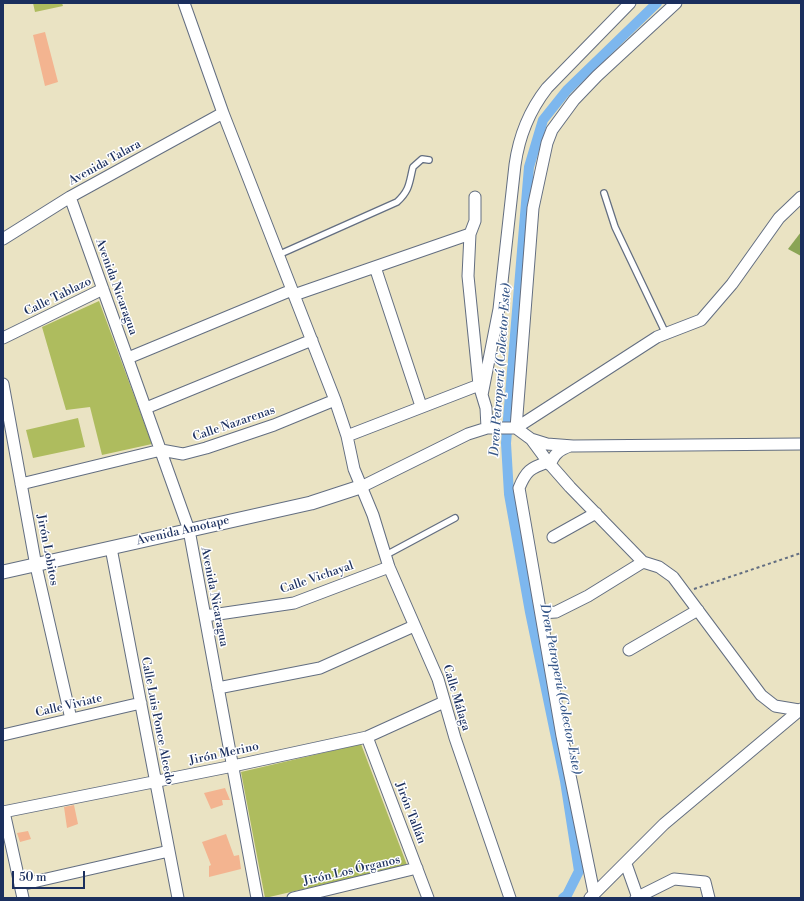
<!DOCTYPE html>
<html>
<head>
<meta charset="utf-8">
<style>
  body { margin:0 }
  #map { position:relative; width:804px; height:901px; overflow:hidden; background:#eae3c3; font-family:"Libre Bodoni",serif }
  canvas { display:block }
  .frame { position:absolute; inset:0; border:4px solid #1b2f5e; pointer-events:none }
  .scale { position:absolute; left:12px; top:871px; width:73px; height:18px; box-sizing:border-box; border:2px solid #1b2f5e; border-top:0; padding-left:5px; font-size:12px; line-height:14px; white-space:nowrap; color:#1b2f5e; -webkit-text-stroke:3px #fff; paint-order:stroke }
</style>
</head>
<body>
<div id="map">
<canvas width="804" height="901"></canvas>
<div class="frame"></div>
<div class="scale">50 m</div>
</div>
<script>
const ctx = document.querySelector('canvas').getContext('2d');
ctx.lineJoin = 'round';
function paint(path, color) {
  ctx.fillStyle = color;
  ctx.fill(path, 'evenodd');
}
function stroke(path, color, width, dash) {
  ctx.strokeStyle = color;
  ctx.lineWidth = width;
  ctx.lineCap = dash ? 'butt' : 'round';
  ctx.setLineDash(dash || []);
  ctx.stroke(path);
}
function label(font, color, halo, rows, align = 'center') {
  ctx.font = font + ' "Libre Bodoni",serif';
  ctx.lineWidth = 3;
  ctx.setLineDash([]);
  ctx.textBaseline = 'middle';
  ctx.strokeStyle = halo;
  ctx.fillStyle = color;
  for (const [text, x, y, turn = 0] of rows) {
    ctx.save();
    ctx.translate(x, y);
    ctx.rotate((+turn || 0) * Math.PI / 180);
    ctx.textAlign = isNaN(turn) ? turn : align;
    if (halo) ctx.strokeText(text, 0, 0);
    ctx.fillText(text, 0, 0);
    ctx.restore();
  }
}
const green = new Path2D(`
  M 33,3 L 62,3 L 63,6 L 35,12 Z
  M 99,301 L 152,444 L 102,455 L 90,407 L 66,410 L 42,327 Z
  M 78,418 L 85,447 L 33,458 L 26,430 Z
  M 361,744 L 407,865 L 265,898 L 241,772 Z`);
const forest = new Path2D(`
  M 801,232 L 801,256 L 788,249 Z`);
const canal = new Path2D(`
  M 563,898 L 567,895 L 579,871 L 565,781 L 530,612 L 509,494 L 506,443 L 529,167 L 543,120 L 567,90 L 657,3`);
const building = new Path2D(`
  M 45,32 L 58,82 L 45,86 L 33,35 Z
  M 225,788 L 230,800 L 222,800 L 223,805 L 211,809 L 204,793 Z
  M 74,805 L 78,824 L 67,828 L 64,807 Z
  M 28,831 L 31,839 L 20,842 L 17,833 Z
  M 226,834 L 234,856 L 239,855 L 241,869 L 209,877 L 209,866 L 211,865 L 202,842 Z`);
const path = new Path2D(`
  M 694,589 L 801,553`);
const service = new Path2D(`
  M 604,193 L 615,227 L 666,334
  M 278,255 L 397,202 C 410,190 409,183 413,167 L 422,159 L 429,160
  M 386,555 L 455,518`);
const minor = new Path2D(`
  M 184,3 L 223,113 L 335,400 L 347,436 L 354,469 L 373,515 L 389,567 L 438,679 L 455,738 L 510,898
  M 70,197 L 189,530 L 257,898
  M 475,197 L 475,221 L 470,234 L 468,276 L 479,385 L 486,408 L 487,428
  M 3,239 L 70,197 L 223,113
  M 375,267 L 421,406
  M 294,295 L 470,234
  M 3,338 L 103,289
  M 128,358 L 292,290
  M 3,384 L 36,566 L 71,719
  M 482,395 L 499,309 L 515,165 C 519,136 529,111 547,88 L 630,3
  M 146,408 L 312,340
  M 516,428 L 533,208 L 547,143 L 552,130 L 574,100 L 597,76 L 676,3
  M 516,428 L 657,337 L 701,320 L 732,284 L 779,218 L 801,197
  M 347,436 L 479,385
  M 531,439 L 547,444 L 573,446 L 801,444
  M 548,462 C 530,468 526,471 519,488 L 562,736 L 594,893
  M 550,465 C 554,454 559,450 570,446
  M 21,484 L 161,450 L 183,454 L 206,448 L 274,425 L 335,400
  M 363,486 L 468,434 L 487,428 L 516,428 L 531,439 L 548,462 L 570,487 L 643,562 L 659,567 L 673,577 L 761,695 L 775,706 L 799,710
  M 553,537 L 596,513
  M 111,548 L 178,898
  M 541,613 L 556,612 L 588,596 L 643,562
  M 205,616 L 294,603 L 389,567
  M 629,650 L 698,610
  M 218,688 L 320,668 L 414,626
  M 3,735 L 141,703
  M 367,737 L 428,898
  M 3,812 L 233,766 L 367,737 L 444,702
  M 4,812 L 23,898
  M 626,864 L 638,898
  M 20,885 L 169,851
  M 293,898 L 417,868
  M 590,898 L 664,824 L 801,709
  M 636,898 L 674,879 L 705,882 L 709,898`);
const tertiary = new Path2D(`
  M 3,572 L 311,503 L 363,486`);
const streetNames = [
  ["Avenida Talara",105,163,-29],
  ["Avenida Nicaragua",116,287,70],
  ["Calle Tablazo",58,297,-26],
  ["Calle Nazarenas",234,424,-19],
  ["Avenida Amotape",183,531,-13],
  ["Jirón Lobitos",47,550,79],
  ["Calle Vichayal",317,578,-19],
  ["Avenida Nicaragua",214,597,79],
  ["Calle Málaga",456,698,73],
  ["Calle Viviate",69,706,-13],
  ["Calle Luis Ponce Alcedo",157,721,79],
  ["Jirón Merino",224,754,-12],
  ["Jirón Tallán",410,813,69],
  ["Jirón Los Órganos",352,871,-13]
];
const waterNames = [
  ["Dren Petroperú (Colector Este)",501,370,-86],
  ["Dren Petroperú (Colector Este)",560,689,79]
];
paint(green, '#aebc5e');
paint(forest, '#8aa455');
stroke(canal, '#7db7ee', 10);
paint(building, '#f3b490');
stroke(service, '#636e81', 8);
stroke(minor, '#636e81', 13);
stroke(tertiary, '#636e81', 15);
stroke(path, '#636e81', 2, [3, 3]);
stroke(service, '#fff', 5.5);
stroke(minor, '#fff', 11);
stroke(tertiary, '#fff', 13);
label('12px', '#1b2f5e', '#fff', streetNames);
label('italic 13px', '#385889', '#fff', waterNames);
</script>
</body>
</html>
